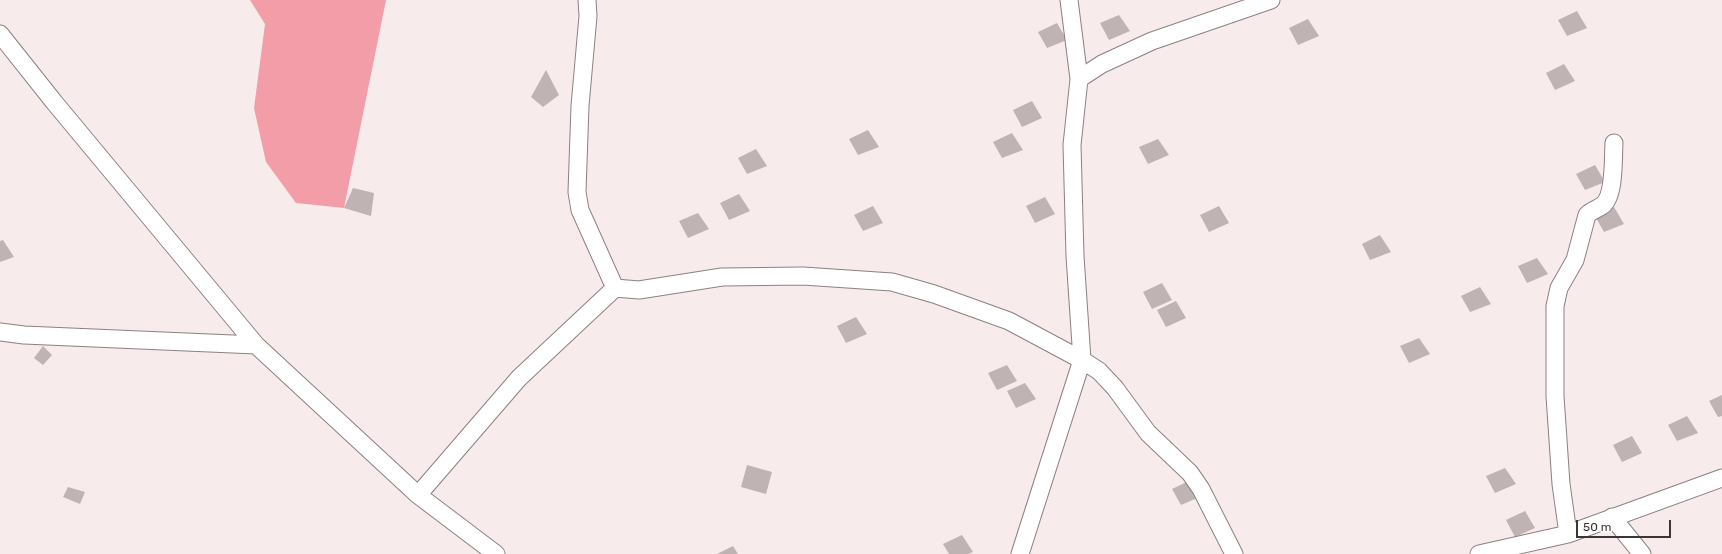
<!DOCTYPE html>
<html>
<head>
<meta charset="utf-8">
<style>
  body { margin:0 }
  #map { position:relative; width:1722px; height:554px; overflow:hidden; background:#f7ebec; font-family:Rubik,sans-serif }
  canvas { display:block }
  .scale { position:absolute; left:1576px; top:520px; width:95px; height:18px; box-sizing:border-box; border:2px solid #3a3636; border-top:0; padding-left:5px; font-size:12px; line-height:14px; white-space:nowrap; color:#3a3636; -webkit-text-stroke:3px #fefbfb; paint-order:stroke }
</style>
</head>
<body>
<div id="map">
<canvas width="1722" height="554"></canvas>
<div class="scale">50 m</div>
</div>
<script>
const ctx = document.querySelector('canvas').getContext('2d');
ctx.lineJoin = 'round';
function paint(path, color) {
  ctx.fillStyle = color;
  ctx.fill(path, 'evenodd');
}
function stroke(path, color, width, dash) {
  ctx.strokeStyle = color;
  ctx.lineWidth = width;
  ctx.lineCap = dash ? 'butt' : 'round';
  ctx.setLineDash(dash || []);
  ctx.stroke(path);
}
const forest = new Path2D(`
  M 250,0 L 386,0 L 344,208 L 296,203 L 266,162 L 254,108 L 265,24 Z`);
const building = new Path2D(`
  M 1577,11 L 1587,28 L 1567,36 L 1558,20 Z
  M 1119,15 L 1130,31 L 1109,40 L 1100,23 Z
  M 1308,19 L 1319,36 L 1298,45 L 1289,28 Z
  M 1057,23 L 1067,40 L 1047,48 L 1038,32 Z
  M 1564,64 L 1575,81 L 1555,90 L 1546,73 Z
  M 546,70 L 559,95 L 543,107 L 531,97 Z
  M 1032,101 L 1042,118 L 1022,127 L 1013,110 Z
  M 868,130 L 879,147 L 858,155 L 849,139 Z
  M 1012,133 L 1023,150 L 1002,158 L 993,142 Z
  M 1158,139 L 1169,155 L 1148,164 L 1139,147 Z
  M 756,149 L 767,166 L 747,174 L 738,158 Z
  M 1595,165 L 1605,182 L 1585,190 L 1576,174 Z
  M 353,188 L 374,193 L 371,216 L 344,208 Z
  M 739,194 L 750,211 L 729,220 L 720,203 Z
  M 1045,197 L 1055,214 L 1035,223 L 1026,206 Z
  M 873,206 L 883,223 L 863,231 L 854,215 Z
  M 1219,206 L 1229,223 L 1209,232 L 1200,215 Z
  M 1614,207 L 1624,224 L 1604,232 L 1595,216 Z
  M 698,213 L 709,229 L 688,238 L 679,221 Z
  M 1380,235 L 1391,252 L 1370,260 L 1362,244 Z
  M 3,240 L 14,257 L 0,262 L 0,241 Z
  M 1537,258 L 1548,274 L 1527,283 L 1518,266 Z
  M 1162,283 L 1172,300 L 1152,309 L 1143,292 Z
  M 1480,287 L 1491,304 L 1470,312 L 1461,296 Z
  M 1176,301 L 1186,318 L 1166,327 L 1157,310 Z
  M 856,317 L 867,334 L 846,343 L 837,326 Z
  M 1419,338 L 1430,354 L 1409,363 L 1400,346 Z
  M 43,346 L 52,355 L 43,365 L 34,358 Z
  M 1007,365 L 1017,381 L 997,390 L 988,373 Z
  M 1025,383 L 1036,399 L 1016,408 L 1007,391 Z
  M 1722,395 L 1722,416 L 1718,417 L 1709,401 Z
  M 1687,416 L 1698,433 L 1677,441 L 1668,425 Z
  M 1632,436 L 1642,453 L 1622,462 L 1613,445 Z
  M 747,465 L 772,472 L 766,494 L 741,487 Z
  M 1505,468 L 1516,484 L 1495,493 L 1486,476 Z
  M 1191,480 L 1202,496 L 1181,505 L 1172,489 Z
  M 68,487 L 85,492 L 80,504 L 63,497 Z
  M 1525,511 L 1535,528 L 1515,537 L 1506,520 Z
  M 962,535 L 973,552 L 968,554 L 949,554 L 943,544 Z
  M 733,546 L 738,554 L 717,554 Z`);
const minor = new Path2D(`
  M 587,0 L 588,16 L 580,106 L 577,192 L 580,210 L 615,288
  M 1069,0 L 1079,79
  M 0,34 L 54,102 L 256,345 L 418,495 L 496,554
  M 0,332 L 24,335 L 256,345
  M 418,495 L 519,378 L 615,288 L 639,290 L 722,277 L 803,276 L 892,282 L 934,294 L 1009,321 L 1082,360 L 1099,371 L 1115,388 L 1148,433 L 1190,473 L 1201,489 L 1234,554
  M 1612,517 L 1642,554
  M 1568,534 L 1561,484 L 1555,396 L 1555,306 L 1559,288 L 1575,260 L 1587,215 C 1592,210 1598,209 1603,205 C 1615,195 1613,157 1614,143
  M 1020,554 L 1082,360 L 1075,256 L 1072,145 L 1079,79 L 1102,64 L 1152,41 L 1271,0
  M 1479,554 L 1568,534 L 1722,478`);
paint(forest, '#f29da8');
paint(building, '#bfb3b4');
stroke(minor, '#8c8182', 19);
stroke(minor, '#fff', 17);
</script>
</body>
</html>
